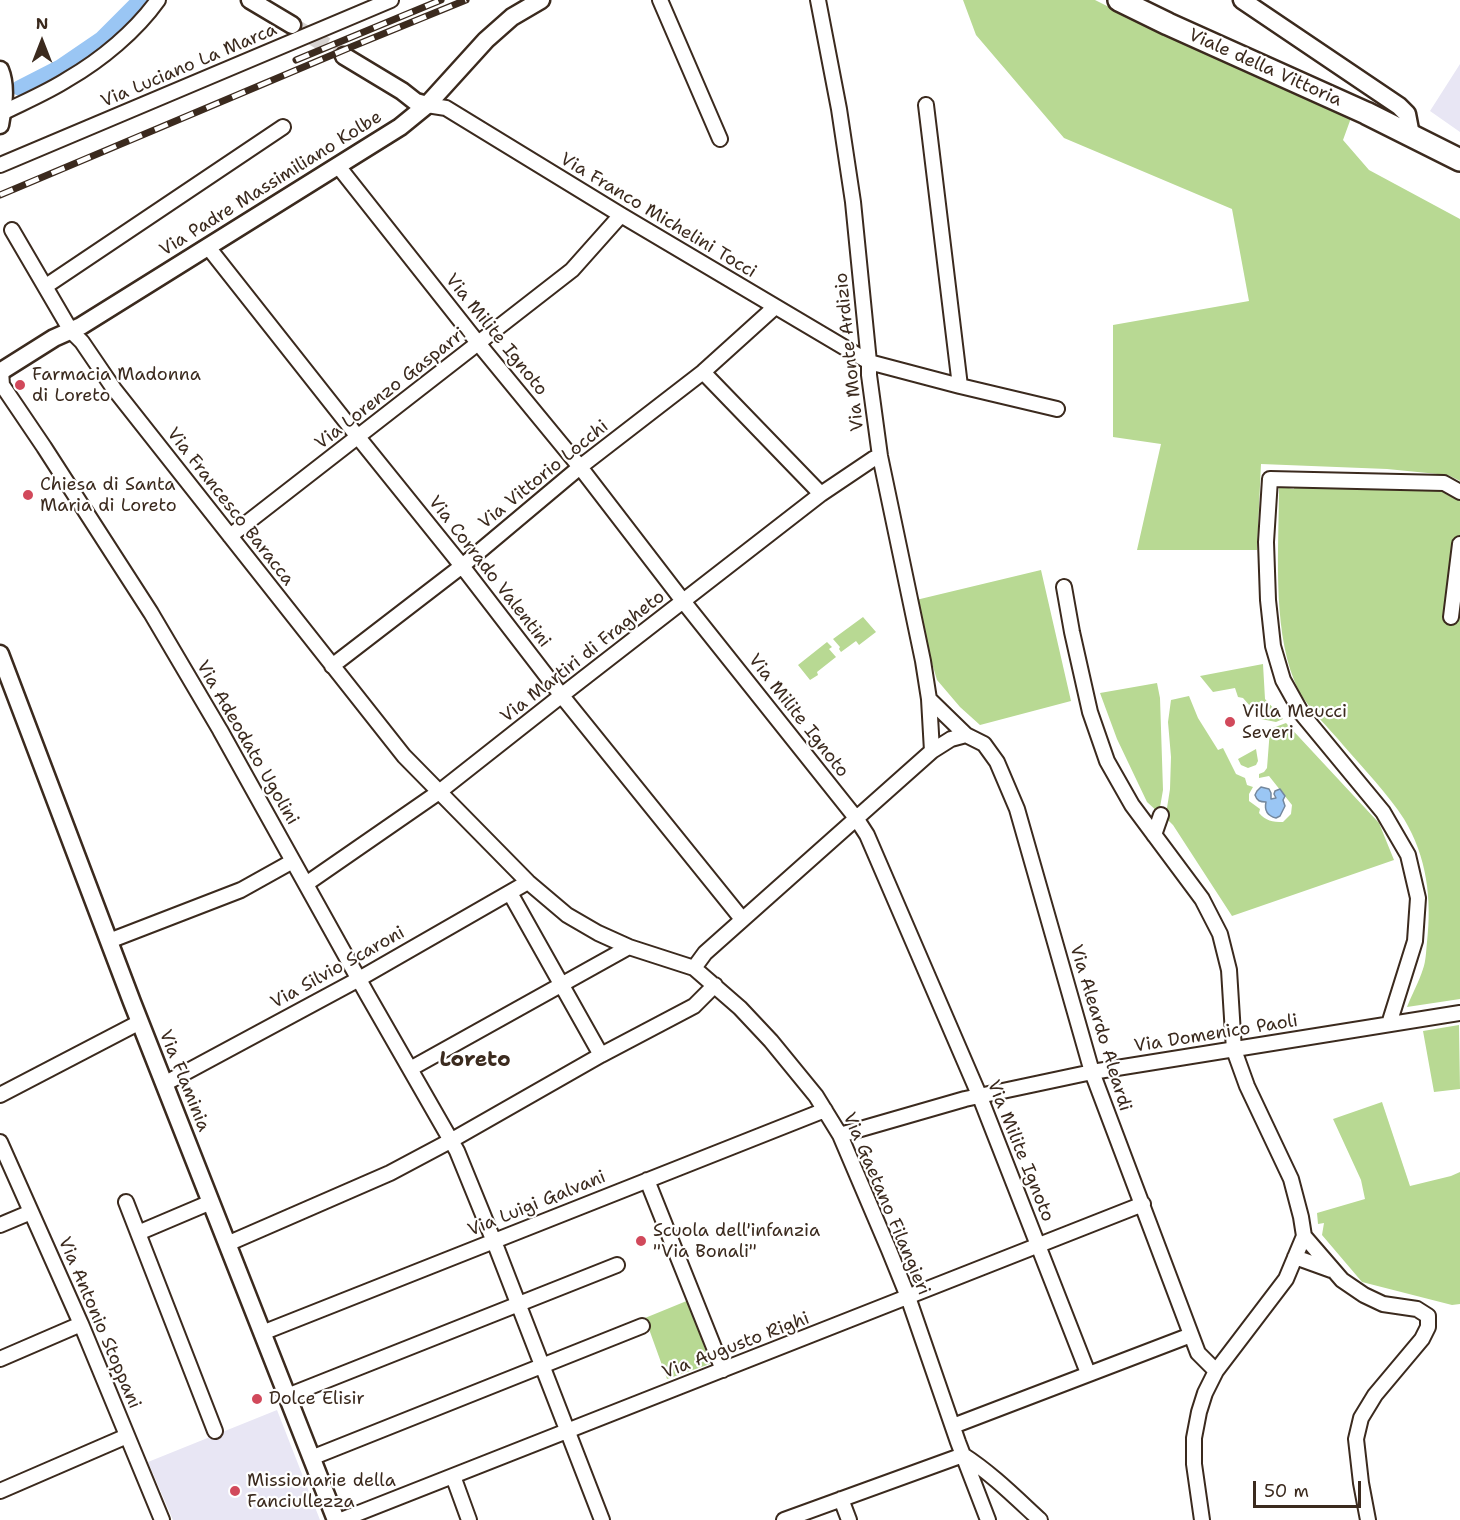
<!DOCTYPE html>
<html>
<head>
<meta charset="utf-8">
<style>
  body { margin:0 }
  #map { position:relative; width:1460px; height:1520px; overflow:hidden; background:#fff; font-family:"Shantell Sans",sans-serif }
  canvas { display:block }
  .north { position:absolute; left:12px; top:12px; width:60px; height:60px; -webkit-text-stroke:4px #fff; paint-order:stroke; rotate:0deg; font-size:16px; font-weight:700; line-height:24px; text-align:center; color:#3b2a1e }
  .north::after { content:''; display:block; margin:auto; width:21px; height:27px; background:#3b2a1e; clip-path:polygon(50% 0,100% 100%,50% 72%,0 100%) }
  .scale { position:absolute; left:1253px; top:1481px; width:108px; height:27px; box-sizing:border-box; border:3px solid #3b2a1e; border-top:0; padding-left:8px; font-size:18px; line-height:21px; white-space:nowrap; color:#3b2a1e; -webkit-text-stroke:4px #fff; paint-order:stroke }
</style>
</head>
<body>
<div id="map">
<canvas width="1460" height="1520"></canvas>
<div class="north">N</div>
<div class="scale">50 m</div>
</div>
<script>
const ctx = document.querySelector('canvas').getContext('2d');
ctx.lineJoin = 'round';
function paint(path, color) {
  ctx.fillStyle = color;
  ctx.fill(path, 'evenodd');
}
function stroke(path, color, width, dash) {
  ctx.strokeStyle = color;
  ctx.lineWidth = width;
  ctx.lineCap = dash ? 'butt' : 'round';
  ctx.setLineDash(dash || []);
  ctx.stroke(path);
}
function label(font, color, halo, rows, align = 'center') {
  ctx.font = font + ' "Shantell Sans",sans-serif';
  ctx.lineWidth = 4.5;
  ctx.setLineDash([]);
  ctx.textBaseline = 'middle';
  ctx.strokeStyle = halo;
  ctx.fillStyle = color;
  for (const [text, x, y, turn = 0] of rows) {
    ctx.save();
    ctx.translate(x, y);
    ctx.rotate((+turn || 0) * Math.PI / 180);
    ctx.textAlign = isNaN(turn) ? turn : align;
    if (halo) ctx.strokeText(text, 0, 0);
    ctx.fillText(text, 0, 0);
    ctx.restore();
  }
}
const built = new Path2D(`
  M 1460,64 L 1460,132 L 1430,111 Z
  M 277,1410 L 320,1520 L 173,1520 L 148,1462 Z`);
const green = new Path2D(`
  M 963,0 L 1095,0 L 1163,34 L 1351,118 L 1343,140 L 1369,170 L 1460,219 L 1460,481 L 1448,475 L 1387,469 L 1261,464 L 1257,550 L 1137,550 L 1161,444 L 1113,437 L 1113,325 L 1249,301 L 1232,209 L 1064,138 L 976,35 Z
  M 1294,482 L 1431,487 L 1460,497 L 1460,999 L 1407,1007 C 1412,994 1419,982 1423,969 C 1426,961 1426,951 1427,942 C 1432,899 1427,857 1404,819 C 1388,794 1363,768 1343,745 C 1326,724 1304,706 1294,680 C 1272,624 1279,546 1279,486 L 1294,489 Z
  M 1041,570 L 1071,701 L 980,725 L 960,707 L 937,680 L 926,643 L 916,600 Z
  M 863,617 L 876,632 L 859,645 L 856,641 L 841,652 L 839,649 L 840,647 L 833,639 Z
  M 827,642 L 832,647 L 829,649 L 836,657 L 817,672 L 818,675 L 810,680 L 798,665 Z
  M 1263,664 L 1265,699 L 1283,719 L 1276,722 L 1261,719 L 1253,706 L 1250,706 L 1243,698 L 1238,697 L 1235,688 L 1213,692 L 1200,676 Z
  M 1157,683 L 1160,698 L 1163,790 L 1159,813 L 1147,802 L 1117,739 L 1100,693 Z
  M 1189,696 L 1198,718 L 1218,750 L 1223,748 L 1236,774 L 1245,778 L 1247,785 L 1253,787 L 1249,794 L 1249,801 L 1260,809 L 1259,813 C 1266,821 1272,822 1283,822 L 1291,814 L 1292,805 L 1269,776 L 1259,778 L 1259,774 L 1264,772 L 1267,768 L 1270,729 L 1286,723 L 1379,823 L 1394,860 L 1232,916 L 1173,825 L 1168,820 L 1167,808 L 1170,789 L 1171,757 L 1168,722 L 1171,700 Z
  M 1256,749 L 1258,761 L 1256,765 L 1248,768 L 1241,765 L 1238,759 Z
  M 1459,1025 L 1460,1089 L 1434,1092 L 1423,1031 Z
  M 1382,1102 L 1410,1186 L 1451,1176 L 1460,1172 L 1460,1304 L 1452,1305 L 1362,1282 L 1322,1235 L 1324,1223 L 1318,1224 L 1317,1213 L 1365,1199 L 1361,1180 L 1333,1119 Z
  M 689,1300 L 710,1364 L 667,1379 L 645,1318 Z`);
const water = new Path2D(`
  M 1261,787 L 1269,789 L 1271,793 L 1271,799 L 1276,798 L 1274,794 L 1275,791 L 1280,789 L 1285,796 L 1283,800 L 1285,806 L 1280,816 L 1276,818 C 1268,816 1264,811 1266,802 C 1260,802 1257,801 1255,795 L 1257,791 Z`);
const canal = new Path2D(`
  M 19,88 L 60,67 L 101,39 L 140,0`);
const tertiaryTunnel = new Path2D(`
  M 292,25 L 344,56`);
const minor = new Path2D(`
  M 660,0 L 720,139
  M 818,0 L 839,109 L 853,202 L 869,362 L 869,375 L 880,456 L 923,661 L 929,699 L 932,751
  M 427,105 L 446,108 L 621,215 L 869,362 L 960,386 L 1057,409
  M 926,105 L 960,386
  M 2,113 C 24,102 48,92 68,79 C 101,60 136,31 158,0
  M 0,165 L 391,0
  M 338,166 L 478,343 L 580,467 L 683,601 L 856,818 L 867,835 L 980,1097 L 1088,1373
  M 12,230 L 71,331 L 82,342 L 114,389 L 404,756 L 528,882 L 567,915 L 598,933 L 629,947 L 694,968 L 740,1008 L 771,1041 L 816,1096 L 840,1135 L 889,1250 L 908,1297 L 958,1442 L 988,1520
  M 208,247 L 358,437 L 462,566 L 562,696 L 742,919
  M 46,286 L 283,127
  M 1,371 L 2,385 L 44,447 L 151,613 L 220,730 L 367,994 L 457,1151 L 497,1249 L 602,1520
  M 703,372 L 821,494
  M 230,536 L 572,270 L 621,215
  M 1064,587 L 1072,632 L 1090,712 L 1107,761 L 1132,805 L 1202,899 L 1220,934 L 1229,970 L 1234,1050 L 1247,1086 L 1291,1179 L 1301,1217 L 1304,1236 L 1286,1279 L 1216,1371 L 1205,1393 L 1199,1412 L 1194,1438 L 1194,1464 L 1202,1520
  M 1451,617 L 1460,544
  M 332,666 L 462,566 L 580,467 L 703,372 L 775,307
  M 929,699 L 966,735
  M 1154,835 L 1161,815
  M 306,884 L 439,792 L 571,688 L 821,494 L 873,459 L 880,456
  M 510,893 L 601,1055
  M 109,941 L 241,890 L 293,861
  M 694,968 L 705,953 L 932,751 L 951,739 L 966,735 L 984,744 L 997,762 L 1017,809 L 1092,1072 L 1198,1353 L 1216,1371
  M 1389,1024 L 1415,941 L 1418,898 L 1408,855 L 1383,812 L 1302,714 L 1283,680 L 1273,646 L 1268,600 L 1266,542 L 1270,479 L 1444,483 L 1460,492
  M 410,1069 L 629,947
  M 164,1084 L 359,979 L 528,882
  M 0,1095 L 140,1022
  M 840,1135 L 965,1099 L 1092,1072 L 1460,1013
  M 0,1142 L 81,1324 L 162,1520
  M 647,1180 L 723,1370
  M 126,1202 L 215,1431
  M 0,1225 L 31,1212
  M 138,1233 L 211,1202
  M 1304,1236 L 1342,1280 L 1364,1295 L 1383,1304 L 1417,1309 L 1428,1316 L 1428,1327 L 1422,1339 L 1375,1395 L 1361,1418 L 1356,1439 L 1361,1483 L 1368,1520
  M 227,1244 L 390,1173 L 452,1140 L 601,1055 L 694,1006 L 715,985
  M 1295,1257 L 1331,1270
  M 262,1333 L 825,1110
  M 0,1359 L 81,1324
  M 287,1396 L 617,1265
  M 953,1426 L 1191,1335
  M 963,1455 C 991,1473 1015,1497 1040,1520
  M 311,1458 L 642,1326
  M 453,1476 L 469,1520
  M 0,1491 L 127,1436
  M 841,1499 L 849,1520
  M 341,1520 L 1143,1204
  M 784,1520 L 963,1455`);
const tertiary = new Path2D(`
  M 250,0 L 292,25
  M 1242,0 L 1399,106 L 1407,114 L 1411,135
  M 344,56 L 402,91 L 416,102 L 427,105
  M 0,70 C 7,87 3,108 0,125
  M 0,372 L 54,338 L 81,326 L 400,127 L 427,105 L 486,40 L 512,17 L 541,0
  M 0,654 L 132,1002 L 336,1520`);
const primary = new Path2D(`
  M 1119,0 L 1168,24 L 1366,113 L 1460,160`);
const rail = new Path2D(`
  M 296,60 L 441,0
  M 0,195 L 351,47 L 466,0`);
const markers = [
  [20,385,6,"#d1495b"],
  [28,495,6,"#d1495b"],
  [1230,722,6,"#d1495b"],
  [641,1241,6,"#d1495b"],
  [257,1399,6,"#d1495b"],
  [235,1491,6,"#d1495b"]
];
const streetNames = [
  ["Via Luciano La Marca",189,66,-23],
  ["Viale della Vittoria",1265,68,24],
  ["Via Padre Massimiliano Kolbe",271,184,-32],
  ["Via Franco Michelini Tocci",658,216,31],
  ["Via Milite Ignoto",496,335,51],
  ["Via Monte Ardizio",850,352,-96],
  ["Via Lorenzo Gasparri",391,389,-38],
  ["Via Vittorio Locchi",544,475,-39],
  ["Via Francesco Baracca",230,507,52],
  ["Via Corrado Valentini",489,572,52],
  ["Via Martiri di Fragheto",583,657,-38],
  ["Via Milite Ignoto",798,716,52],
  ["Via Adeodato Ugolini",247,743,60],
  ["Via Silvio Scaroni",338,968,-29],
  ["Via Aleardo Aleardi",1100,1028,73],
  ["Via Domenico Paoli",1216,1034,-9],
  ["Via Flaminia",184,1081,68],
  ["Via Milite Ignoto",1020,1151,68],
  ["Via Luigi Galvani",537,1204,-22],
  ["Via Gaetano Filangieri",886,1204,67],
  ["Via Antonio Stoppani",99,1323,67],
  ["Via Augusto Righi",736,1346,-21]
];
const poiNames = [
  ["Farmacia Madonna",32,375],
  ["di Loreto",32,396],
  ["Chiesa di Santa",40,485],
  ["Maria di Loreto",40,506],
  ["Villa Meucci",1242,712],
  ["Severi",1242,733],
  ["Scuola dell'infanzia",653,1231],
  ["\"Via Bonali\"",653,1252],
  ["Dolce Elisir",269,1399],
  ["Missionarie della",247,1481],
  ["Fanciullezza",247,1502]
];
const quarterNames = [
  ["Loreto",475,1061]
];
paint(built, '#e8e6f4');
paint(green, '#b8d993');
paint(water, '#9ac6f4');
stroke(water, '#74889e', 1.5);
stroke(canal, '#9ac6f4', 15);
stroke(tertiaryTunnel, '#d8d4d2', 16, [16, 8]);
stroke(minor, '#3b2a1e', 18);
stroke(tertiary, '#3b2a1e', 21);
stroke(primary, '#3b2a1e', 26);
stroke(minor, '#fff', 14);
stroke(tertiary, '#fff', 16);
stroke(primary, '#fff', 21);
stroke(rail, '#3b2a1e', 7);
stroke(rail, '#fff', 4.5, [14]);
for (const [x, y, r, color] of markers) {
  const dot = new Path2D();
  dot.arc(x, y, r, 0, 2 * Math.PI);
  ctx.fillStyle = color;
  ctx.fill(dot);
  stroke(dot, '#fff', 2);
}
label('18px', '#3b2a1e', '#fff', streetNames);
label('18px', '#3b2a1e', '#fff', poiNames, 'left');
label('bold 21px', '#3b2a1e', '#fff', quarterNames);
</script>
</body>
</html>
